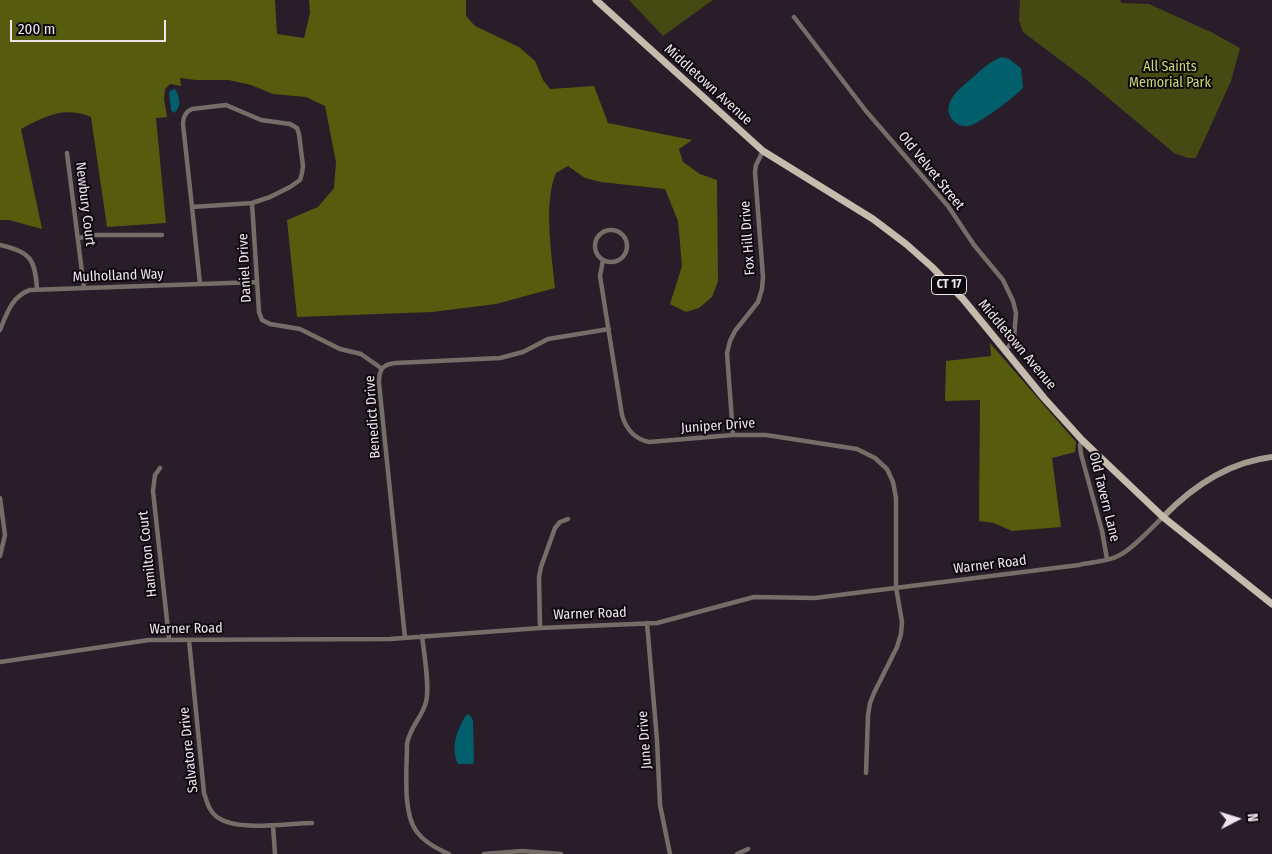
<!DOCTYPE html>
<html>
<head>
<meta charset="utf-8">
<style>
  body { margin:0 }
  #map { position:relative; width:1272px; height:854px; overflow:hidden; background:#281d29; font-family:"Fira Sans Condensed",sans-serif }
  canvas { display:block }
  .north { position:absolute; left:1212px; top:794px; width:50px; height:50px; -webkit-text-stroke:4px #0e090e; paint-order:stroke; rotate:85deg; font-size:14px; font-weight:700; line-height:20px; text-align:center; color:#ede5ed }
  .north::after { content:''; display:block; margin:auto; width:18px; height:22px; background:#ede5ed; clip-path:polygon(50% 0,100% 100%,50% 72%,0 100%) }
  .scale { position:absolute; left:10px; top:20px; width:156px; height:22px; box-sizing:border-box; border:2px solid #ede5ed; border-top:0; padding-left:6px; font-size:15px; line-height:18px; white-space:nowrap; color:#ede5ed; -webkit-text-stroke:4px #0e090e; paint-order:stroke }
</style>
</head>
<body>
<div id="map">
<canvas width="1272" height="854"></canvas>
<div class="north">N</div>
<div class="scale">200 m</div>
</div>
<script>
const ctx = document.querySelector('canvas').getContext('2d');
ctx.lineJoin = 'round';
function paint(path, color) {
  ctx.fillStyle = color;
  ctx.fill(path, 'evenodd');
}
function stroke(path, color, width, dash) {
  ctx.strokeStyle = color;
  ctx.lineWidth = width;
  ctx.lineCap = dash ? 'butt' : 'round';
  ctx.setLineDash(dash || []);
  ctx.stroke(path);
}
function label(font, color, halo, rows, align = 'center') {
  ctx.font = font + ' "Fira Sans Condensed",sans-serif';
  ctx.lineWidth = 4;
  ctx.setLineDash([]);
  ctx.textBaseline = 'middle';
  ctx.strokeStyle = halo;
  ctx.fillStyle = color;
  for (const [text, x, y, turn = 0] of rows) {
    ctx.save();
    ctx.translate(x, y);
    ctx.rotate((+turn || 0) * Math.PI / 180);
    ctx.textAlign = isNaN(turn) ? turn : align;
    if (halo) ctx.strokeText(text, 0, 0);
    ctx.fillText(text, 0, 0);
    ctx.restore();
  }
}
const green = new Path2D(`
  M 629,0 L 713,0 L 663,36 Z
  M 1020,0 L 1120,0 L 1122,3 L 1149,4 L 1213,33 L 1240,48 L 1231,81 L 1196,158 L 1188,158 L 1174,153 L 1088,81 L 1023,32 L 1019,21 Z`);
const forest = new Path2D(`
  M 0,0 L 275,0 L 277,34 L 304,38 L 310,13 L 309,0 L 466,0 L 466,16 L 475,26 L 519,47 L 535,61 L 543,80 L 550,89 L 594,86 L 608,123 L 692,140 L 679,149 L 683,162 L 700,174 L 717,180 L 718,281 L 712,297 L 699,308 L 686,312 L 670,304 L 682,266 L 678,221 L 665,189 L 601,182 L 585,178 L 568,166 L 556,173 C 543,203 552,255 555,288 L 496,304 L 432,312 L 297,317 L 287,220 L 318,207 L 334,188 L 336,162 L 325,106 L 306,97 L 273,94 L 251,85 L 229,80 L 196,80 L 180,78 L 181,86 L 170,84 L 165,89 L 164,99 L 167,117 L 156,118 L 166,223 L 107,227 L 91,117 C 64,106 45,116 21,129 L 42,229 L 9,220 L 0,220 Z
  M 990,343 L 1076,442 L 1075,452 L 1052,458 L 1061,527 L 1012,531 L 994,523 L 979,521 L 980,400 L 945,401 L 946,361 L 991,356 Z`);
const water = new Path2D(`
  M 1002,57 L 1009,59 L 1021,68 L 1023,88 C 1016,96 979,124 969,126 C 956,128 944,115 950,102 C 954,92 963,86 971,79 C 980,71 990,61 1002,57 Z
  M 175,89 C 180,97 182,107 174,113 L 171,110 L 169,93 L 171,90 Z
  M 467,714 L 471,716 L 473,721 L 474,760 L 473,764 L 458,764 C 450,748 457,729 467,714 Z`);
const street = new Path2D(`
  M 794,17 L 866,111 L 948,206 L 974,245 L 1003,280 L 1013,301 L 1016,313 L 1014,338 L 1010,345 L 1005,350
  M 226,105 L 261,120 L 290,124 L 297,128 L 299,134 L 303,166 L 302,173 L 300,180 L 290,187 L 270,197 L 252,203 L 192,207 L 183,124 C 183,117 185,112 192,109 Z
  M 67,153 L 84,288
  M 252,203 L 259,312 L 262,320 L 270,324 L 300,329 L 340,349 L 361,354 L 381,368
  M 192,207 L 200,284
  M595 246a16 16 0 1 1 32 0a16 16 0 1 1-32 0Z
  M 78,238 L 97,235 L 162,235
  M 0,245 C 30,252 35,258 37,289
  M 603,260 L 600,276 L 622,415 C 626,429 635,439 649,442 L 733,435 L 766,435 L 857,449 L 875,458 L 887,469 L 893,482 L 896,498 L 896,587 L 902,622 L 901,634 L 897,647 L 874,693 L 870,703 L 868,715 L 866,773
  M 0,330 C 7,313 12,296 30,290 L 257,282
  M 733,435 L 727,353 L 730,341 L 735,331 L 758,302 L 762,289 L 763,277 L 755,172 L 756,165 L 763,151
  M 1082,440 L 1080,445 L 1081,454 L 1102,531 L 1107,559
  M 160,468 L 155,475 L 153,491 L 169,639
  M 0,498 L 5,535 L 0,556
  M 647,623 L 657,740 L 660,805 L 670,854
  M 540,628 L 539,577 L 541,567 L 555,528 L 560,522 L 568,519
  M 422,636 C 424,653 430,686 426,702 C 422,718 410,726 407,744 C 407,768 402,813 417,832 C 425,843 437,849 449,854
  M 405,638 L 379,383 C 379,370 382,364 396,363 L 500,358 L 523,352 L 548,339 L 609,329
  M 189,640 L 204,793 C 207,802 209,811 217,817 C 237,832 287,823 312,823
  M 0,662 L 149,640 L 390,639 L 540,628 L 657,623 L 754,597 L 815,598 L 1079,565 C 1091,562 1106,562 1118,556 C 1133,549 1150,529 1163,517
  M 273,826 L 275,854
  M 484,854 L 522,851 L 561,854
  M 737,854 L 748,849`);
const secondary = new Path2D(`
  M 1163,517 C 1192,487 1229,462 1272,457`);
const primary = new Path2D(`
  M 596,0 L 763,151 L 873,219 L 906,244 L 932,267 L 963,299 L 1044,398 L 1082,440 L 1163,517 L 1272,604`);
const shields = [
  [949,285,35]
];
const shieldNames = [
  ["CT 17",949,285]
];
const parkNames = [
  ["All Saints",1170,67],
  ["Memorial Park",1170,83]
];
const streetNames = [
  ["Middletown Avenue",708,85,42],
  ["Old Velvet Street",931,171,51],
  ["Newbury Court",85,204,83],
  ["Fox Hill Drive",748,238,-94],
  ["Daniel Drive",245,268,-93],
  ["Mulholland Way",118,276,-2],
  ["Middletown Avenue",1017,345,50],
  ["Benedict Drive",373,417,-94],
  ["Juniper Drive",718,426,-4],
  ["Old Tavern Lane",1104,497,76],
  ["Hamilton Court",148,554,-96],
  ["Warner Road",990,565,-7],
  ["Warner Road",590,614,-2],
  ["Warner Road",186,629,-1],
  ["June Drive",645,740,-94],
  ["Salvatore Drive",189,750,-96]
];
paint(green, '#454a13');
paint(forest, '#565c0d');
paint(water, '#005f6b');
stroke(street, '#736e67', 4.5);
stroke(secondary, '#a19a8f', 6);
stroke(primary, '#c5bcae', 7);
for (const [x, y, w] of shields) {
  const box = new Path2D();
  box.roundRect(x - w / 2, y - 9.5, w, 19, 4);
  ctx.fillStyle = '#0e090e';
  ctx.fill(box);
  stroke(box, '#ede5ed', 1);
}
label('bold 12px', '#ede5ed', null, shieldNames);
label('14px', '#ccd772', '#0e090e', parkNames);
label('14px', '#ede5ed', '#0e090e', streetNames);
</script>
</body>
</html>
